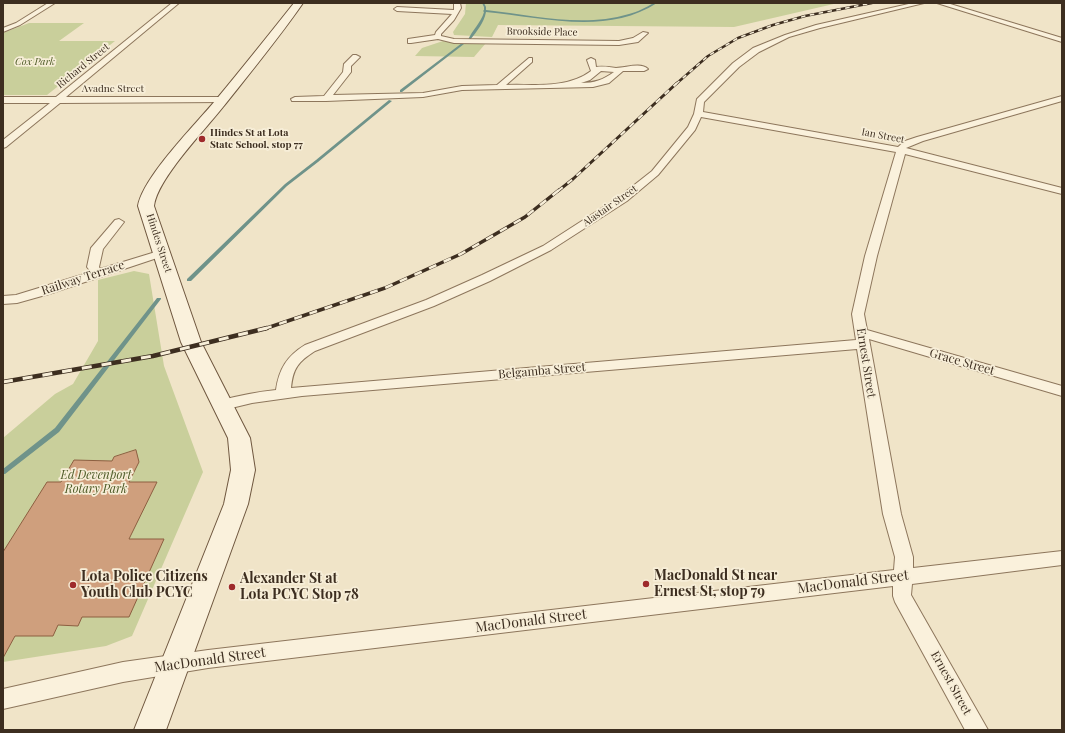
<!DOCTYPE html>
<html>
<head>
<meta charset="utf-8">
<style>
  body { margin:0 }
  #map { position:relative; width:1065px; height:733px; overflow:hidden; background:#f0e4c8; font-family:"Playfair Display",serif }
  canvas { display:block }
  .frame { position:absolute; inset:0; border:4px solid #3d2e20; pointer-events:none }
</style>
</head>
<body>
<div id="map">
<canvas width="1065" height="733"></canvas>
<div class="frame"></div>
</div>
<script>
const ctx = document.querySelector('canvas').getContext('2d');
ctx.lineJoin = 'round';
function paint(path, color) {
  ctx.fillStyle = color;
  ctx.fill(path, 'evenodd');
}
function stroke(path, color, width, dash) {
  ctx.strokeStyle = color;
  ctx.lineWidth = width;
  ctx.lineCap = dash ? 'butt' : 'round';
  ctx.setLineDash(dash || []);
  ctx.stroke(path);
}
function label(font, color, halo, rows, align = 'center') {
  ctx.font = font + ' "Playfair Display",serif';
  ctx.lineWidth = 3.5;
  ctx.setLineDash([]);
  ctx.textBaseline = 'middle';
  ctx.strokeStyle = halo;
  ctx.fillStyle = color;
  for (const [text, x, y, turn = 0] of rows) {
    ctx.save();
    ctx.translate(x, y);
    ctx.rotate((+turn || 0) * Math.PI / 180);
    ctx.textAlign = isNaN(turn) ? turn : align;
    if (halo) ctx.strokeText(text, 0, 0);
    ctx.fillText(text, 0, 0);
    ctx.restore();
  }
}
const green = new Path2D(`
  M 466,3 L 838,3 L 734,27 L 498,25 L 492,37 L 454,35 L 453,32 L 465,14 Z
  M 29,23 L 84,23 L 59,41 L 115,41 L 47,95 L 3,95 L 3,33 Z
  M 443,41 L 453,43 L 486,43 L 474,57 L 415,56 L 422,48 Z
  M 134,271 L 149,274 L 164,366 L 203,472 L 132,636 L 106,646 L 3,662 L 3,438 L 55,394 L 73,384 L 98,341 L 98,280 Z`);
const stream = new Path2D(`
  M 482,3 L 484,3 L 486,7 L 486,10 C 533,15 582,28 629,14 C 638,12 646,7 654,3 L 657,3 C 606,36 542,17 486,12 C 484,23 477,31 470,40 L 468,40 C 472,30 481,23 484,12 L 483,11 L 484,10 L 484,7 Z
  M 462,43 L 464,44 L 402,92 L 400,92 L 400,90 Z
  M 389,100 L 392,101 L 318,162 L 287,186 L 191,281 L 187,281 L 187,279 L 285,184 L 316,160 Z
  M 157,298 L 161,298 L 161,299 L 59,432 L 5,474 L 3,474 L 3,469 L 55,428 Z`);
const building = new Path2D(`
  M 136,450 L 139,462 L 129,482 L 157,482 L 129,539 L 164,539 L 129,617 L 82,617 L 78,626 L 58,625 L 53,636 L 15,636 L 3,658 L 3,552 L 47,482 L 61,482 L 74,460 L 112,461 L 114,457 Z`);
const street = new Path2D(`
  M 48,3 L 55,3 L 20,25 L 3,32 L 3,28 L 16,23 Z
  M 172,3 L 179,3 L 66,97 L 222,97 L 226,100 L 225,102 L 60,103 L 6,147 L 3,148 L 3,140 L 50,103 L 3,103 L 3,97 L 56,97 Z
  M 454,3 L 460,3 L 461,8 L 454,20 L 441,34 L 441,36 L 454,39 L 619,41 L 633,38 L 643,32 L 648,33 L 638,42 L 619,45 L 454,43 L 438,39 L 411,43 L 408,43 L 408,39 L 435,35 L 436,32 L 452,14 L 397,11 L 394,9 L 397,7 L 454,10 Z
  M 913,3 L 924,3 L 820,28 L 789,37 L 759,52 L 739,67 L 704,102 L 703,112 L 898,147 L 905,141 L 917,137 L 1062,96 L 1062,101 L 923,141 L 906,148 L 1062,188 L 1062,194 L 905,154 L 877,256 L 864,314 L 867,330 L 1062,386 L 1062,396 L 869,339 L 901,514 L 913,557 L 913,568 L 1062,551 L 1062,565 L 912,584 L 911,595 L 988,730 L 965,730 L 895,602 L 893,596 L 893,586 L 208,668 L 123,682 L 3,709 L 3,689 L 123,662 L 208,650 L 894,570 L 895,557 L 883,514 L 857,349 L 302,396 L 252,403 L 223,410 L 218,409 L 216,405 L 218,401 C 237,396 256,392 276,390 C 279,369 287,356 305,345 L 426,300 L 482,275 L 543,246 L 619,197 L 652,171 L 688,127 L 694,114 L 697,99 L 733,63 L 753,48 L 785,35 L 816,25 ZM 701,117 L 896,152 L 865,256 L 852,314 L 856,340 L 291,388 C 293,368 298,362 315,351 L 434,306 L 490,281 L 551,250 L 627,201 L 658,175 L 695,130 Z
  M 937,3 L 947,3 L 1062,38 L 1062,42 Z
  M 353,55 L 356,55 L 360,57 L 351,66 L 351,72 L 333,95 L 423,93 L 462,86 L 497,85 L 529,58 L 532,58 L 532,62 L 506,85 C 534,84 567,89 591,71 L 587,60 L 591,58 L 595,60 L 596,67 C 603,66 610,67 616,68 C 626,68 640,62 648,69 L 644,71 L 623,71 L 609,83 L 593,87 L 462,90 L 423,97 L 326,101 L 292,101 L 291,99 L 295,97 L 324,96 L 343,72 L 344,64 ZM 601,71 L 614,72 C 603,80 594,83 581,83 L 590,80 Z
  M 119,219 L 124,222 L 103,249 L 99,267 L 100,269 L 162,250 L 166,251 L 168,253 L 166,255 L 49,294 L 17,303 L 3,304 L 3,296 L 16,295 L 91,272 L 87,267 L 91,248 L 115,220 Z`);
const secondary = new Path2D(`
  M 294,3 L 303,3 C 278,39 250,73 223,107 C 205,130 157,179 154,206 L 201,342 L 250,438 L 255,470 L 248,504 L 166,730 L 134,730 L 224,504 L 231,470 L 228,438 L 181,342 L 138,206 C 143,177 195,125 215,101 C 242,68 268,36 294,3 Z`);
const railFar3 = new Path2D(`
  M 676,84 L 708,56 L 738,38 L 773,25 L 805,16 L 872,3`);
const railFar2 = new Path2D(`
  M 558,191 L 573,179 L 677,83`);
const railFar1 = new Path2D(`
  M 264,329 L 385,288 L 461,254 L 525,217 L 559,190`);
const rail = new Path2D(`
  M 3,382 L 153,356 L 267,328`);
const markers = [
  [202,139,4,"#9e2a2b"],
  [646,584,4,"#9e2a2b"],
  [73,585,4,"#9e2a2b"],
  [232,587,4,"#9e2a2b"]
];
const farStreetnames = [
  ["Brookside Place",542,32,1],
  ["Richard Street",83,66,-39],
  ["Avadne Street",113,89],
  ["Ian Street",883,136,11],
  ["Alastair Street",610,206,-35],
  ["Hindes Street",159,243,72]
];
const farParknames = [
  ["Cox Park",35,62]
];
const farPoinames = [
  ["Hindes St at Lota",210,133],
  ["State School, stop 77",210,145]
];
const streetNames = [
  ["Railway Terrace",83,278,-18],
  ["Grace Street",962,362,16],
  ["Ernest Street",866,363,81],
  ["Belgamba Street",542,371,-5],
  ["Ernest Street",951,683,61]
];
const parkNames = [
  ["Ed Devenport",96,475],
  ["Rotary Park",96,489]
];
const nearPoinames = [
  ["MacDonald St near",654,576],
  ["Ernest St, stop 79",654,592],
  ["Lota Police Citizens",81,577],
  ["Youth Club PCYC",81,593],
  ["Alexander St at",240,579],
  ["Lota PCYC Stop 78",240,595]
];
const nearStreetnames = [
  ["MacDonald Street",853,582,-7],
  ["MacDonald Street",531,621,-7],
  ["MacDonald Street",210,660,-8]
];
paint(green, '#c9cf9b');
paint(stream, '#6f938a');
paint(building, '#cf9f7d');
stroke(building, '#8d5f41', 1);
stroke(street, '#8d765c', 2);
stroke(secondary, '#6f573f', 2);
paint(street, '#faf1dc');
paint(secondary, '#faf1dc');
stroke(railFar3, '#3d2e20', 2.5);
stroke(railFar2, '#3d2e20', 3);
stroke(railFar1, '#3d2e20', 3.5);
stroke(rail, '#3d2e20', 4.5);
stroke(railFar3, '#f7eed8', 1.5, [4.5]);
stroke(railFar2, '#f7eed8', 2, [6]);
stroke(railFar1, '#f7eed8', 2.5, [8]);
stroke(rail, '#f7eed8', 3, [10]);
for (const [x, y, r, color] of markers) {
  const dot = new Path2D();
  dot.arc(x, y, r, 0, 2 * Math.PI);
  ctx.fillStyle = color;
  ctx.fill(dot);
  stroke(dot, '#f7eed8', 1.5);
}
label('10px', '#3d2e20', '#f7eed8', farStreetnames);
label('italic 10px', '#4d5a26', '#f7eed8', farParknames);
label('bold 10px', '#3d2e20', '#f7eed8', farPoinames, 'left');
label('12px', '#3d2e20', '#f7eed8', streetNames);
label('italic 12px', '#4d5a26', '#f7eed8', parkNames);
label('bold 14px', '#3d2e20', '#f7eed8', nearPoinames, 'left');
label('14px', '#3d2e20', '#f7eed8', nearStreetnames);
</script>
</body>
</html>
